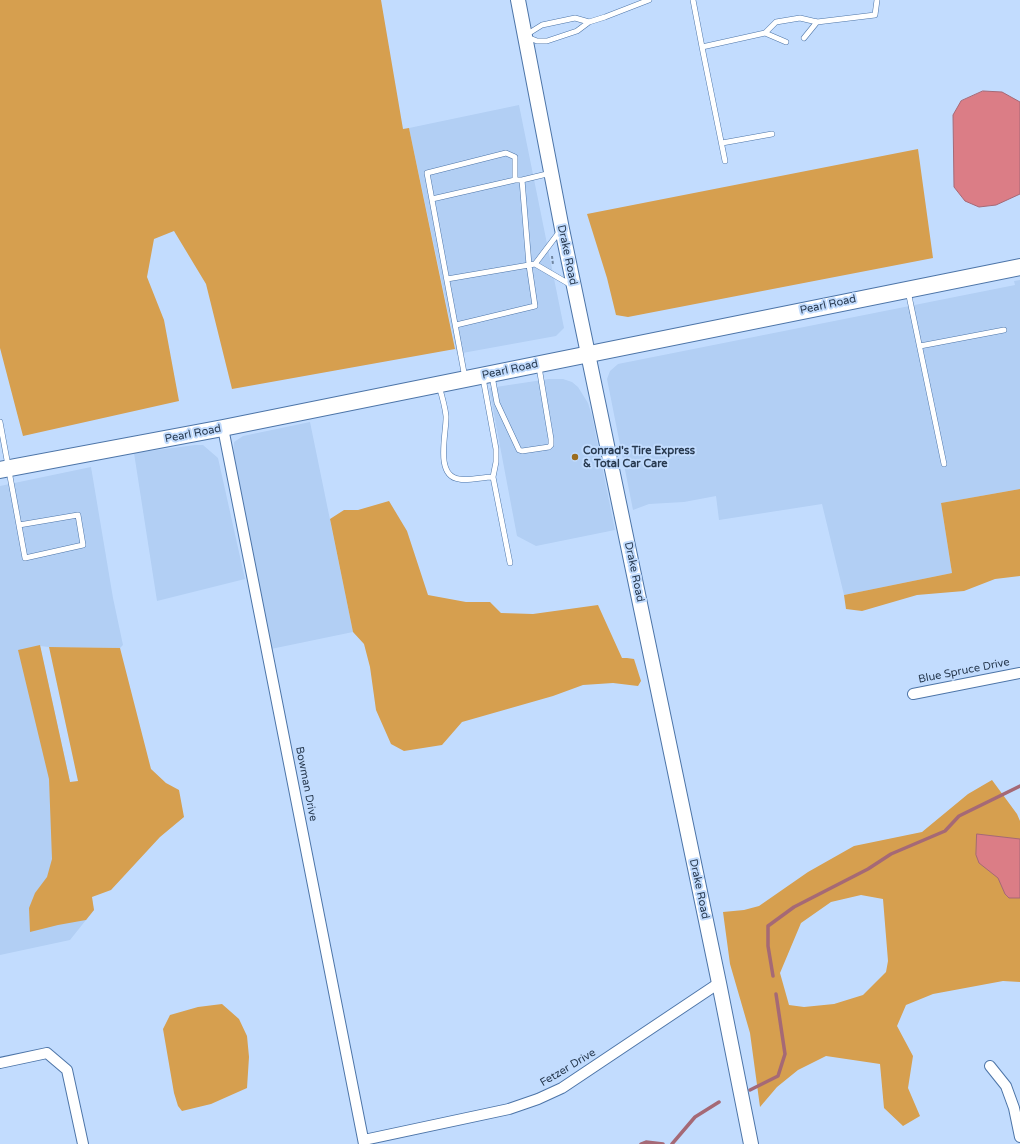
<!DOCTYPE html>
<html>
<head>
<meta charset="utf-8">
<style>
  body { margin:0 }
  canvas { display:block; background:#c2dcfe }
</style>
</head>
<body>
<canvas width="1020" height="1144"></canvas>
<script>
const ctx = document.querySelector('canvas').getContext('2d');
ctx.lineJoin = 'round';
function paint(path, color) {
  ctx.fillStyle = color;
  ctx.fill(path, 'evenodd');
}
function stroke(path, color, width, dash) {
  ctx.strokeStyle = color;
  ctx.lineWidth = width;
  ctx.lineCap = dash ? 'butt' : 'round';
  ctx.setLineDash(dash || []);
  ctx.stroke(path);
}
function label(font, color, halo, rows, align = 'center') {
  ctx.font = font + ' "Varela Round",sans-serif';
  ctx.lineWidth = 4;
  ctx.setLineDash([]);
  ctx.textBaseline = 'middle';
  ctx.strokeStyle = halo;
  ctx.fillStyle = color;
  for (const [text, x, y, turn = 0] of rows) {
    ctx.save();
    ctx.translate(x, y);
    ctx.rotate((+turn || 0) * Math.PI / 180);
    ctx.textAlign = isNaN(turn) ? turn : align;
    if (halo) ctx.strokeText(text, 0, 0);
    ctx.fillText(text, 0, 0);
    ctx.restore();
  }
}
const built = new Path2D(`
  M 519,105 L 564,328 L 556,336 L 457,354 L 409,128 Z
  M 1020,280 L 1020,489 L 941,503 L 952,573 L 844,595 L 822,504 L 719,520 L 716,496 L 684,502 L 649,504 L 633,510 L 607,379 L 610,371 L 618,364 L 1015,285 L 1014,281 Z
  M 549,379 L 563,379 L 572,382 L 578,387 L 588,403 L 592,416 L 615,530 L 536,546 L 517,536 L 489,388 Z
  M 310,422 L 353,632 L 271,649 L 233,458 L 234,442 L 243,436 Z
  M 195,445 L 203,445 L 218,458 L 245,579 L 157,601 L 134,453 Z
  M 91,467 L 113,598 L 123,645 L 120,648 L 49,647 L 40,646 L 70,782 L 94,910 L 70,940 L 0,955 L 0,486 Z`);
const forest = new Path2D(`
  M 0,0 L 381,0 L 403,129 L 409,128 L 455,349 L 232,389 L 206,284 L 174,231 L 154,239 L 147,277 L 164,320 L 179,401 L 23,436 L 0,348 Z
  M 918,149 L 933,258 L 628,317 L 616,315 L 607,278 L 587,214 Z
  M 1020,489 L 1020,576 L 995,579 L 964,591 L 917,595 L 862,611 L 846,609 L 844,595 L 952,573 L 941,503 Z
  M 389,501 L 407,531 L 428,595 L 466,602 L 490,602 L 501,613 L 533,614 L 598,605 L 622,658 L 627,658 L 634,659 L 641,681 L 638,686 L 613,683 L 583,685 L 553,696 L 462,722 L 442,745 L 404,751 L 391,744 L 376,710 L 370,667 L 364,644 L 353,632 L 330,519 L 344,510 L 358,510 Z
  M 40,645 L 70,782 L 78,781 L 49,647 L 120,648 L 151,769 L 166,783 L 179,790 L 184,817 L 160,837 L 111,890 L 92,897 L 94,910 L 86,920 L 58,925 L 30,932 L 29,908 L 35,893 L 47,877 L 52,859 L 49,779 L 18,650 Z
  M 992,780 L 1017,814 L 1020,821 L 1020,982 L 1003,981 L 933,994 L 906,1005 L 897,1026 L 913,1056 L 908,1088 L 920,1116 L 903,1126 L 884,1108 L 880,1064 L 826,1056 L 798,1070 L 777,1087 L 760,1107 L 750,1033 L 730,964 L 723,912 L 744,910 L 759,906 L 808,872 L 854,846 L 922,832 L 968,794 ZM 861,895 L 883,899 L 888,961 L 886,972 L 863,995 L 834,1004 L 804,1007 L 789,1005 L 780,973 L 801,923 L 831,902 Z
  M 222,1004 L 239,1019 L 247,1036 L 249,1057 L 247,1088 L 211,1104 L 182,1111 L 178,1106 L 174,1093 L 163,1029 L 170,1015 L 198,1007 Z`);
const water = new Path2D(`
  M 983,91 L 1002,92 L 1020,102 L 1020,194 L 996,205 L 979,207 L 965,201 L 954,187 L 953,115 L 961,101 Z
  M 977,834 L 1020,839 L 1020,898 L 1009,898 L 1005,894 L 998,878 L 979,863 L 976,855 Z`);
const stream = new Path2D(`
  M 773,976 L 768,946 L 768,926 L 794,907 L 868,869 L 891,854 L 945,831 L 959,816 L 1020,786
  M 750,1090 L 778,1076 L 785,1054 L 776,994
  M 641,1144 L 646,1142 L 663,1144
  M 672,1144 L 695,1117 L 719,1102`);
const path = new Path2D(`
  M 552,256 L 553,265`);
const lane = new Path2D(`
  M 693,0 L 702,47 L 765,33 L 776,22 L 800,18 L 817,22 L 875,15 L 877,0
  M 765,33 L 786,42
  M 526,35 L 542,25 L 575,18 L 589,22
  M 527,37 L 537,41 L 547,41 L 577,31 L 589,22 L 605,17 L 649,0
  M 804,38 L 817,22
  M 702,47 L 725,161
  M 722,143 L 772,134
  M 522,180 L 529,265 L 535,264 L 571,285
  M 432,199 L 515,180
  M 535,264 L 560,231
  M 447,279 L 529,265 L 535,306 L 456,325
  M 908,291 L 944,464
  M 920,346 L 1004,330
  M 492,376 L 497,403 L 519,450 L 522,451 L 549,447 L 551,445 L 551,439 L 539,367
  M 465,378 L 427,173 L 506,153 L 515,157 L 515,180 L 522,180 L 551,173
  M 483,378 L 496,449 L 496,462 L 493,477 L 510,563
  M 439,386 C 442,396 445,406 446,416 C 447,431 434,476 459,479 C 468,481 483,477 493,477
  M 0,422 L 25,558 L 83,545 L 78,515 L 19,525`);
const street = new Path2D(`
  M 223,428 L 364,1144
  M 913,694 L 1020,673
  M 0,1063 L 47,1053 L 67,1070 L 83,1144
  M 990,1066 L 1006,1086 L 1014,1108 L 1020,1137
  M 364,1140 L 509,1109 L 538,1099 L 562,1088 L 719,983`);
const secondary = new Path2D(`
  M 518,0 L 562,229 L 719,983 L 751,1144`);
const primary = new Path2D(`
  M 0,470 L 223,428 L 1020,267`);
const markers = [
  [575,457,4,"#9b6c1e"]
];
const streetNames = [
  ["Drake Road",567,255,78],
  ["Pearl Road",828,305,-12],
  ["Pearl Road",510,370,-12],
  ["Pearl Road",193,434,-11],
  ["Drake Road",634,572,78],
  ["Blue Spruce Drive",964,671,-11],
  ["Bowman Drive",306,784,79],
  ["Drake Road",699,889,78],
  ["Fetzer Drive",568,1068,-31]
];
const poiNames = [
  ["Conrad's Tire Express",583,451],
  ["& Total Car Care",583,464]
];
paint(built, '#b2cff4');
paint(forest, '#d69f4f');
paint(water, '#db7d86');
stroke(water, '#a56976', 1);
stroke(stream, '#a56976', 3.5);
stroke(lane, '#4d75a8', 6);
stroke(street, '#4d75a8', 12);
stroke(secondary, '#4d75a8', 16);
stroke(primary, '#4d75a8', 18);
stroke(path, '#6f85a0', 2, [3, 2]);
stroke(lane, '#fff', 5);
stroke(street, '#fff', 10);
stroke(secondary, '#fff', 14);
stroke(primary, '#fff', 16);
for (const [x, y, r, color] of markers) {
  const dot = new Path2D();
  dot.arc(x, y, r, 0, 2 * Math.PI);
  ctx.fillStyle = color;
  ctx.fill(dot);
  stroke(dot, '#c2dcfe', 1.5);
}
label('11px', '#27394f', '#c2dcfe', streetNames);
label('bold 11px', '#27394f', '#c2dcfe', poiNames, 'left');
</script>
</body>
</html>
